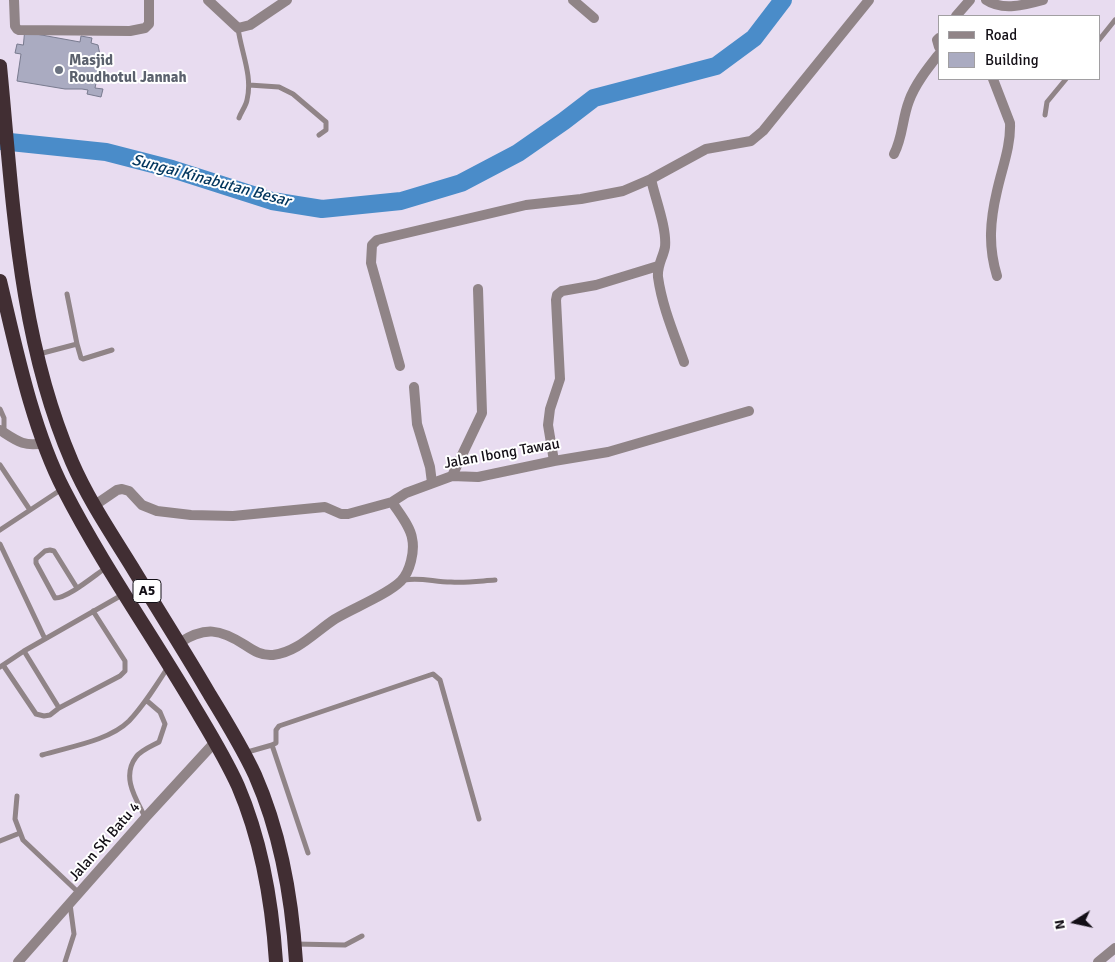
<!DOCTYPE html>
<html>
<head>
<meta charset="utf-8">
<style>
  body { margin:0 }
  #map { position:relative; width:1115px; height:962px; overflow:hidden; background:#e8dcf0; font-family:Signika,sans-serif }
  canvas { display:block }
  .legend { position:absolute; left:938px; top:15px; width:162px; height:65px; box-sizing:border-box; background:#fff; border:1px solid #a19fa2; margin:0; padding:6px 9px; list-style:none; font-size:15px; color:#130f16 }
  .legend li { display:flex; align-items:center; gap:10px; height:25px }
  .legend b { width:25px; border:1px solid #a19fa2 }
  .north { position:absolute; left:1050px; top:897px; width:50px; height:50px; -webkit-text-stroke:4px #fff; paint-order:stroke; rotate:260deg; font-size:14px; font-weight:700; line-height:20px; text-align:center; color:#130f16 }
  .north::after { content:''; display:block; margin:auto; width:18px; height:22px; background:#130f16; clip-path:polygon(50% 0,100% 100%,50% 72%,0 100%) }
</style>
</head>
<body>
<div id="map">
<canvas width="1115" height="962"></canvas>
<ul class="legend">
<li><b style="height:6px;background:#908487"></b>Road</li>
<li><b style="height:14px;background:#aaabc1"></b>Building</li>
</ul>
<div class="north">N</div>
</div>
<script>
const ctx = document.querySelector('canvas').getContext('2d');
ctx.lineJoin = 'round';
function stroke(path, color, width, dash) {
  ctx.strokeStyle = color;
  ctx.lineWidth = width;
  ctx.lineCap = dash ? 'butt' : 'round';
  ctx.setLineDash(dash || []);
  ctx.stroke(path);
}
function paint(path, color) {
  ctx.fillStyle = color;
  ctx.fill(path, 'evenodd');
}
function label(font, color, halo, rows, align = 'center') {
  ctx.font = font + ' Signika,sans-serif';
  ctx.lineWidth = 4;
  ctx.setLineDash([]);
  ctx.textBaseline = 'middle';
  ctx.strokeStyle = halo;
  ctx.fillStyle = color;
  for (const [text, x, y, turn = 0] of rows) {
    ctx.save();
    ctx.translate(x, y);
    ctx.rotate((+turn || 0) * Math.PI / 180);
    ctx.textAlign = isNaN(turn) ? turn : align;
    if (halo) ctx.strokeText(text, 0, 0);
    ctx.fillText(text, 0, 0);
    ctx.restore();
  }
}
const river = new Path2D(`
  M 0,141 L 106,152 L 172,169 L 272,201 L 322,209 L 401,201 L 461,183 L 518,153 L 564,121 L 594,98 L 716,66 L 754,38 L 783,0`);
const building = new Path2D(`
  M 25,32 L 80,42 L 81,36 L 92,38 L 91,43 L 98,45 L 101,60 L 95,88 L 103,89 L 101,97 L 87,94 L 88,90 L 82,89 L 65,89 L 17,81 L 21,54 L 15,53 L 17,44 L 23,45 Z`);
const service = new Path2D(`
  M 238,28 C 241,52 253,76 247,100 C 246,106 241,112 239,118
  M 1099,40 L 1115,20
  M 249,85 L 279,87 L 293,94 L 326,122 L 326,130 L 319,135
  M 1045,115 L 1047,102 L 1066,79
  M 77,344 L 81,358 L 83,359 L 112,350
  M 39,354 L 77,344 L 67,294
  M 0,409 L 4,418 L 4,432
  M 0,465 L 30,510
  M 0,530 L 62,489
  M 0,544 L 45,639
  M 404,580 C 421,577 434,582 451,582 C 466,583 480,581 495,580
  M 77,588 L 54,551 L 50,550 L 45,551 L 36,559 L 36,563 L 55,598 C 68,598 95,575 107,567
  M 24,651 L 59,708
  M 3,665 L 36,714 L 44,716 L 50,715 L 59,708 L 120,676 L 125,671 L 125,661 L 93,611
  M 0,667 L 24,651 L 122,595
  M 272,745 L 308,853
  M 244,753 L 272,745 L 276,743 L 276,730 L 279,726 L 433,674 L 440,680 L 479,819
  M 42,755 C 68,747 109,741 129,721 C 144,705 156,686 168,667
  M 17,796 L 15,819 L 23,840 L 79,893
  M 145,817 C 136,799 121,777 136,757 C 141,750 152,746 159,742 L 165,724 L 160,712 L 146,700
  M 0,841 L 20,833
  M 295,944 L 345,945 L 362,936
  M 65,962 L 74,934 L 70,904`);
const minor = new Path2D(`
  M 14,0 L 15,26 L 17,29 L 19,30 L 130,31 L 145,28 L 149,24 L 149,0
  M 208,0 L 238,28 L 250,25 L 287,0
  M 573,0 L 594,18
  M 986,0 C 1002,11 1025,5 1043,0
  M 956,16 L 970,0
  M 939,38 L 937,40 L 939,47
  M 993,79 L 1010,123 C 1011,146 1002,168 997,191 C 990,221 988,246 997,276
  M 894,154 C 903,137 902,119 909,101 C 915,84 928,68 939,54
  M 651,179 C 655,198 667,228 665,247 C 663,258 657,265 658,277 C 662,306 674,334 684,362
  M 400,366 L 371,263 L 372,245 L 377,240 L 526,205 L 581,199 L 623,191 L 651,179 L 706,149 L 751,141 L 763,131 L 869,0
  M 414,387 L 417,424 L 430,467 L 432,483
  M 0,430 C 17,441 24,447 44,443
  M 554,461 L 548,425 L 550,409 L 560,379 L 556,300 L 557,295 L 562,291 L 596,285 L 658,266
  M 452,476 L 482,413 L 478,289
  M 95,505 L 117,490 L 122,489 L 129,491 L 142,505 L 157,511 L 191,515 L 233,516 L 325,507 L 341,514 L 348,514 L 392,502 L 406,493 L 452,476 L 478,477 L 554,461 L 608,452 L 749,411
  M 179,643 C 205,626 220,629 245,645 C 254,651 262,656 273,655 C 298,652 315,632 335,619 C 353,608 387,595 401,581 C 410,572 415,551 412,538 C 410,526 399,513 392,502
  M 18,962 L 146,817 L 215,742
  M 1098,962 L 1115,948`);
const trunk = new Path2D(`
  M 0,66 C 13,199 18,337 72,462 C 88,499 111,533 132,567 C 158,610 185,652 210,695 C 226,721 242,747 255,775 C 281,834 292,898 296,962
  M 0,281 C 16,348 32,428 64,490 C 102,564 150,632 192,703 C 208,730 225,757 238,786 C 262,842 272,901 276,962`);
const markers = [
  [59,70,5,"#6b7280"]
];
const shields = [
  [147,591,28]
];
const shieldNames = [
  ["A5",147,591]
];
const worshipNames = [
  ["Masjid",69,61],
  ["Roudhotul Jannah",69,78]
];
const streetNames = [
  ["Jalan Ibong Tawau",502,454,-10],
  ["Jalan SK Batu 4",105,842,-49]
];
const waterNames = [
  ["Sungai Kinabutan Besar",211,181,15]
];
stroke(river, '#4a8cc9', 18);
paint(building, '#aaabc1');
stroke(building, '#787a8e', 1);
stroke(service, '#908487', 5);
stroke(minor, '#908487', 10);
stroke(trunk, '#412e33', 14);
for (const [x, y, r, color] of markers) {
  const dot = new Path2D();
  dot.arc(x, y, r, 0, 2 * Math.PI);
  ctx.fillStyle = color;
  ctx.fill(dot);
  stroke(dot, '#fff', 2);
}
for (const [x, y, w] of shields) {
  const box = new Path2D();
  box.roundRect(x - w / 2, y - 11.5, w, 23, 4);
  ctx.fillStyle = '#fff';
  ctx.fill(box);
  stroke(box, '#130f16', 1);
}
label('bold 14px', '#130f16', null, shieldNames);
label('bold 15px', '#5b616d', '#fff', worshipNames, 'left');
label('15px', '#130f16', '#fff', streetNames);
label('italic 16px', '#02365e', '#fff', waterNames);
</script>
</body>
</html>
